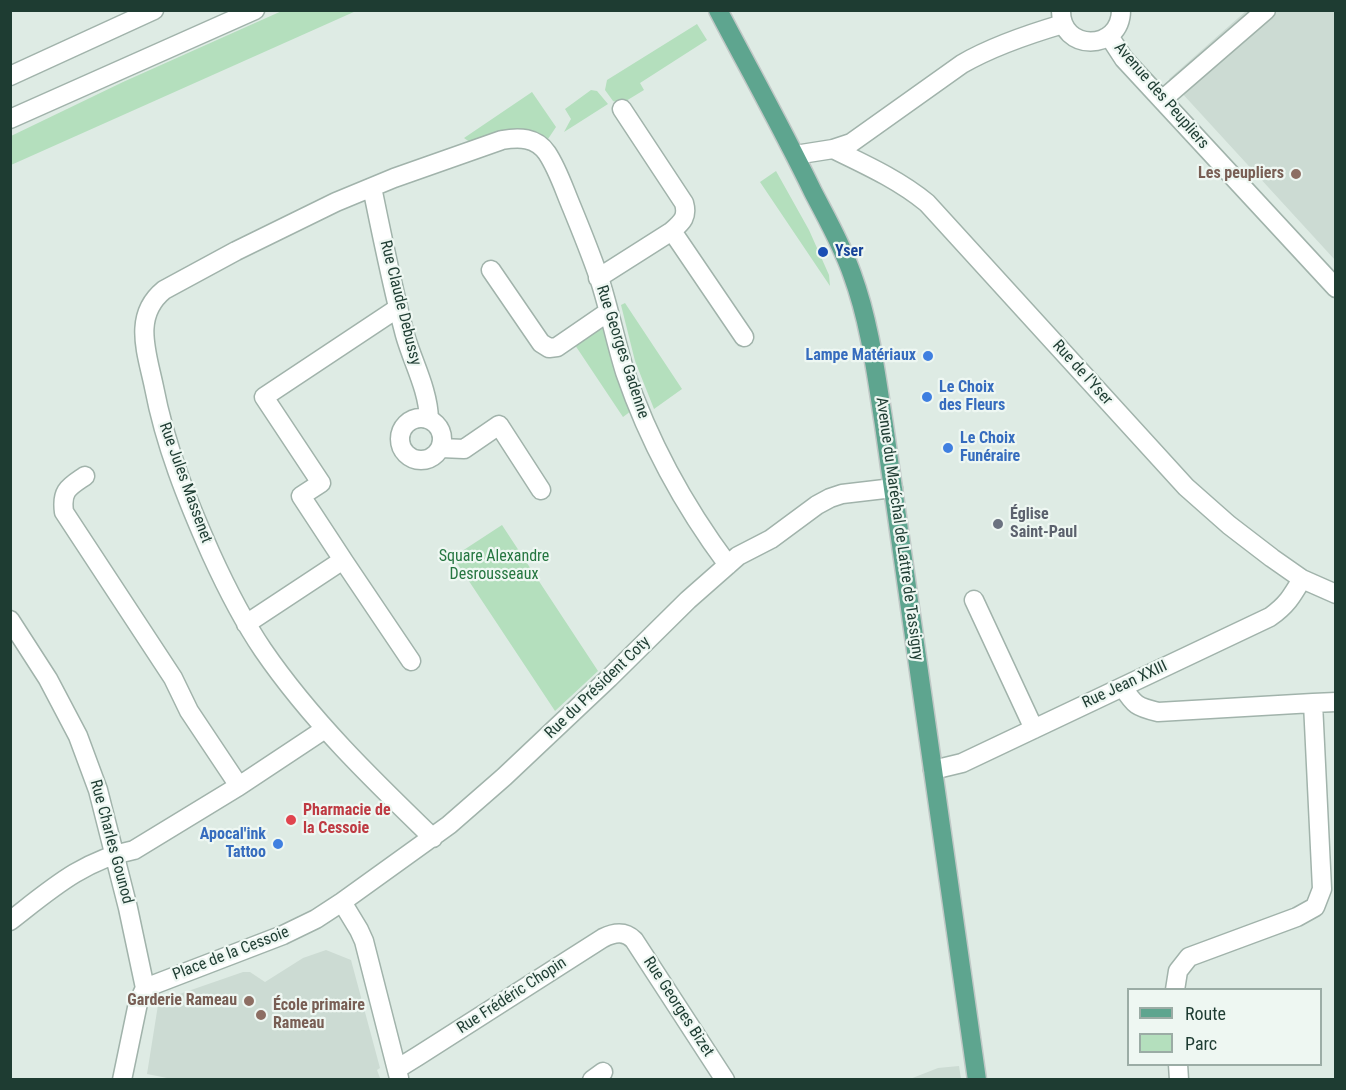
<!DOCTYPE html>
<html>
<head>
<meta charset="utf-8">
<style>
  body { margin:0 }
  #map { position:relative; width:1346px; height:1090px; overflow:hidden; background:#deebe4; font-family:"Roboto Condensed",sans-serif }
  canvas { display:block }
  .frame { position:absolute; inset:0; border:12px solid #1e3c32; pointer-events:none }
  .legend { position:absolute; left:1127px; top:988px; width:195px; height:78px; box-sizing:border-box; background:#eef7f2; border:2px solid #9baca5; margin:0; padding:8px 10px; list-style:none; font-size:18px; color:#1e3c32 }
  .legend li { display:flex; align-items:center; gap:12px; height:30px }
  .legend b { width:30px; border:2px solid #9baca5 }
</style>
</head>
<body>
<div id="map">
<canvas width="1346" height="1090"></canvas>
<div class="frame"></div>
<ul class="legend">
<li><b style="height:8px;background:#5ea58f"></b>Route</li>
<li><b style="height:16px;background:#b4dfbd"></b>Parc</li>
</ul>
</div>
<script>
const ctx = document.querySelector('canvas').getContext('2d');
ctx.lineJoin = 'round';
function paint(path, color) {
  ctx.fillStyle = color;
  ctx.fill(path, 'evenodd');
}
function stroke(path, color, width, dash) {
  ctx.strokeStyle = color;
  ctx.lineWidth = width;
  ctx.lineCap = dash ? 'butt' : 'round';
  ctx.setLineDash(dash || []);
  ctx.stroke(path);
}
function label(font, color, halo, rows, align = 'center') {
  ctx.font = font + ' "Roboto Condensed",sans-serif';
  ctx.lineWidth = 4.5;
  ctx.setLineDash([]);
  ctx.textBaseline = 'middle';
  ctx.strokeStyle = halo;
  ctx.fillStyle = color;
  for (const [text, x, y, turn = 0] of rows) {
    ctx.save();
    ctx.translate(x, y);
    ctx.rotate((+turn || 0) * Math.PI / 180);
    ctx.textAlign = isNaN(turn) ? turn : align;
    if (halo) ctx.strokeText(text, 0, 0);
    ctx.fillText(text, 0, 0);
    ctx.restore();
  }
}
const built = new Path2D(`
  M 1246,11 L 1335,11 L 1335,260 L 1169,79 Z
  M 326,950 L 351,960 L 380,1068 L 377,1070 L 380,1078 L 382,1079 L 177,1080 L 147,1074 L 158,1005 L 168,998 L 243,972 L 250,972 L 265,982 L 303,958 Z
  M 959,1066 L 961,1079 L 910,1079 L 938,1068 Z`);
const green = new Path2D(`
  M 284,10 L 356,11 L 11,165 L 11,136 L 123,82 Z
  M 697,24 L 707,40 L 640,83 L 644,90 L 621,104 L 613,101 L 605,90 L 607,80 Z
  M 591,90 L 597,91 L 608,104 L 564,132 L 571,119 L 565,109 Z
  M 532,92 L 556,127 L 546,142 L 474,145 L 464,138 Z
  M 776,171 L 809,230 L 829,275 L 830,286 L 760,182 Z
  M 625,303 L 682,389 L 654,409 L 635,361 L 621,305 Z
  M 603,325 L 631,411 L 623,417 L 575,345 Z
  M 502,525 L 598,671 L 555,711 L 453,557 Z`);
const minor = new Path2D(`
  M 1061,10 C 1060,52 1121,52 1121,10
  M 1109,36 L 1124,59 L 1336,288
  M 10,76 L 154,10
  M 1162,100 L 1266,10
  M 10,119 L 255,10
  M 833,149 C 866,165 899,180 927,203 L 1186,487 L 1229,525 L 1272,558 L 1302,579 L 1336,594
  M 795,155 L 833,149 L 851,143 L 962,64 C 993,46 1029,34 1063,24
  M 372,187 C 382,236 392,286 405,335 C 413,363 428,389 429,419
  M 672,231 L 744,337
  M 491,270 L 541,343 L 549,348 L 557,347 L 608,312
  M 598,278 L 672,231 C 682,222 688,217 684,203 L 622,109
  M400 439a21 21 0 1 1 42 0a21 21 0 1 1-42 0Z
  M 441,448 L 464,449 L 499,425 L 541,490
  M 85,476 C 69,487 61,490 64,512 L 173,678 L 189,711 L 239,786
  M 343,560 L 301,496 L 321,483 L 264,397 L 398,308
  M 974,600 L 1034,729
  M 10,620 L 48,679 L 78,736 L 98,790 L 128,908 L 145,988 L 138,1003 L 122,1080
  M 246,624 L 343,560 L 411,661
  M 1123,687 C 1134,705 1137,707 1158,712 L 1313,703
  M 933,770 L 962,763 L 1270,617 C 1287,605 1292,596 1302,579
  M 433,838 C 372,779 311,720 263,650 C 242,619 226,587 211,554 C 187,500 165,445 154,387 C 147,353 132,316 164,290 L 236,251 L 336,202 L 394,178 L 502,140 C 519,137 536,137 547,153 C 557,168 563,186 570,203 C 581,230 592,256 601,284 C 610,313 616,343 625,372 C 649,442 684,506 728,565
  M 342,902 L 359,930 L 364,941 L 399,1078
  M 10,921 C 50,890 83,860 134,850 L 239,786 L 325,729
  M 145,988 L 283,935 L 316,919 L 342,902 L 449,825 L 504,777 L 609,678 L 688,600 L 738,556 L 771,539 L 817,505 L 830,498 L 842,494 L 893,488
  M 1175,990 L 1178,971 L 1189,957 L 1297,917 L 1315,907 L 1322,889 L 1313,703 L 1336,702
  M 1178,1064 L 1179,1080
  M 397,1069 L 418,1056 L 603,938 C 615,932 625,931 634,940 L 725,1080
  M 592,1080 L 603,1072`);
const major = new Path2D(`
  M 718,10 C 750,71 783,130 813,192 C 827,219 842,245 852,274 C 870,323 876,374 884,425 L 977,1080`);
const markers = [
  [1296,174,6,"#8d6e63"],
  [823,252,6,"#1a4fb4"],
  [928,356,6,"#3f7fe0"],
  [927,397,6,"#3f7fe0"],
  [948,448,6,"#3f7fe0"],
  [998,524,6,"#6b7280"],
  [291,820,6,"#e0444e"],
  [278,844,6,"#3f7fe0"],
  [249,1001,6,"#8d6e63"],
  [261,1015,6,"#8d6e63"]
];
const streetNames = [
  ["Avenue des Peupliers",1161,96,49],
  ["Rue Claude Debussy",400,303,76],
  ["Rue Georges Gadenne",622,352,72],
  ["Rue de l'Yser",1082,373,48],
  ["Rue Jules Massenet",185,483,70],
  ["Avenue du Maréchal de Lattre de Tassigny",899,529,82],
  ["Rue Jean XXIII",1125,685,-25],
  ["Rue du Président Coty",598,688,-44],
  ["Rue Charles Gounod",111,842,75],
  ["Place de la Cessoie",231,954,-21],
  ["Rue Frédéric Chopin",512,996,-33],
  ["Rue Georges Bizet",678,1007,57]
];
const educationNames = [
  ["Les peupliers",1284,174],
  ["Garderie Rameau",237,1001],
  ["École primaire",273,1006,"left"],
  ["Rameau",273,1024,"left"]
];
const transitNames = [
  ["Yser",835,252]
];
const shopNames = [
  ["Lampe Matériaux",916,356],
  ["Le Choix",939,388,"left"],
  ["des Fleurs",939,406,"left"],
  ["Le Choix",960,439,"left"],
  ["Funéraire",960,457,"left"],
  ["Apocal'ink",266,835],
  ["Tattoo",266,853]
];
const worshipNames = [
  ["Église",1010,515],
  ["Saint-Paul",1010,533]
];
const parkNames = [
  ["Square Alexandre",494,557],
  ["Desrousseaux",494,575]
];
const healthNames = [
  ["Pharmacie de",303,811],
  ["la Cessoie",303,829]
];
paint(built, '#ccdbd3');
paint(green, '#b4dfbd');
stroke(minor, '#a1b3ab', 21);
stroke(major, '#c0c8c6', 21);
stroke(minor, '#fff', 18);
stroke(major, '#5ea58f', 18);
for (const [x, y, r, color] of markers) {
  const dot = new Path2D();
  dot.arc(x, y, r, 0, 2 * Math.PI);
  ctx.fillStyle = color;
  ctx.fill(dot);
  stroke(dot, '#eef7f2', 2);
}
label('16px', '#1e3c32', '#eef7f2', streetNames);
label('bold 16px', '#785e54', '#eef7f2', educationNames, 'right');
label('bold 16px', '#164399', '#eef7f2', transitNames, 'left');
label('bold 16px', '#366cbe', '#eef7f2', shopNames, 'right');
label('bold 16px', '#5b616d', '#eef7f2', worshipNames, 'left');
label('16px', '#257640', '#eef7f2', parkNames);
label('bold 16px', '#be3a42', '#eef7f2', healthNames, 'left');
</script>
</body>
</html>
